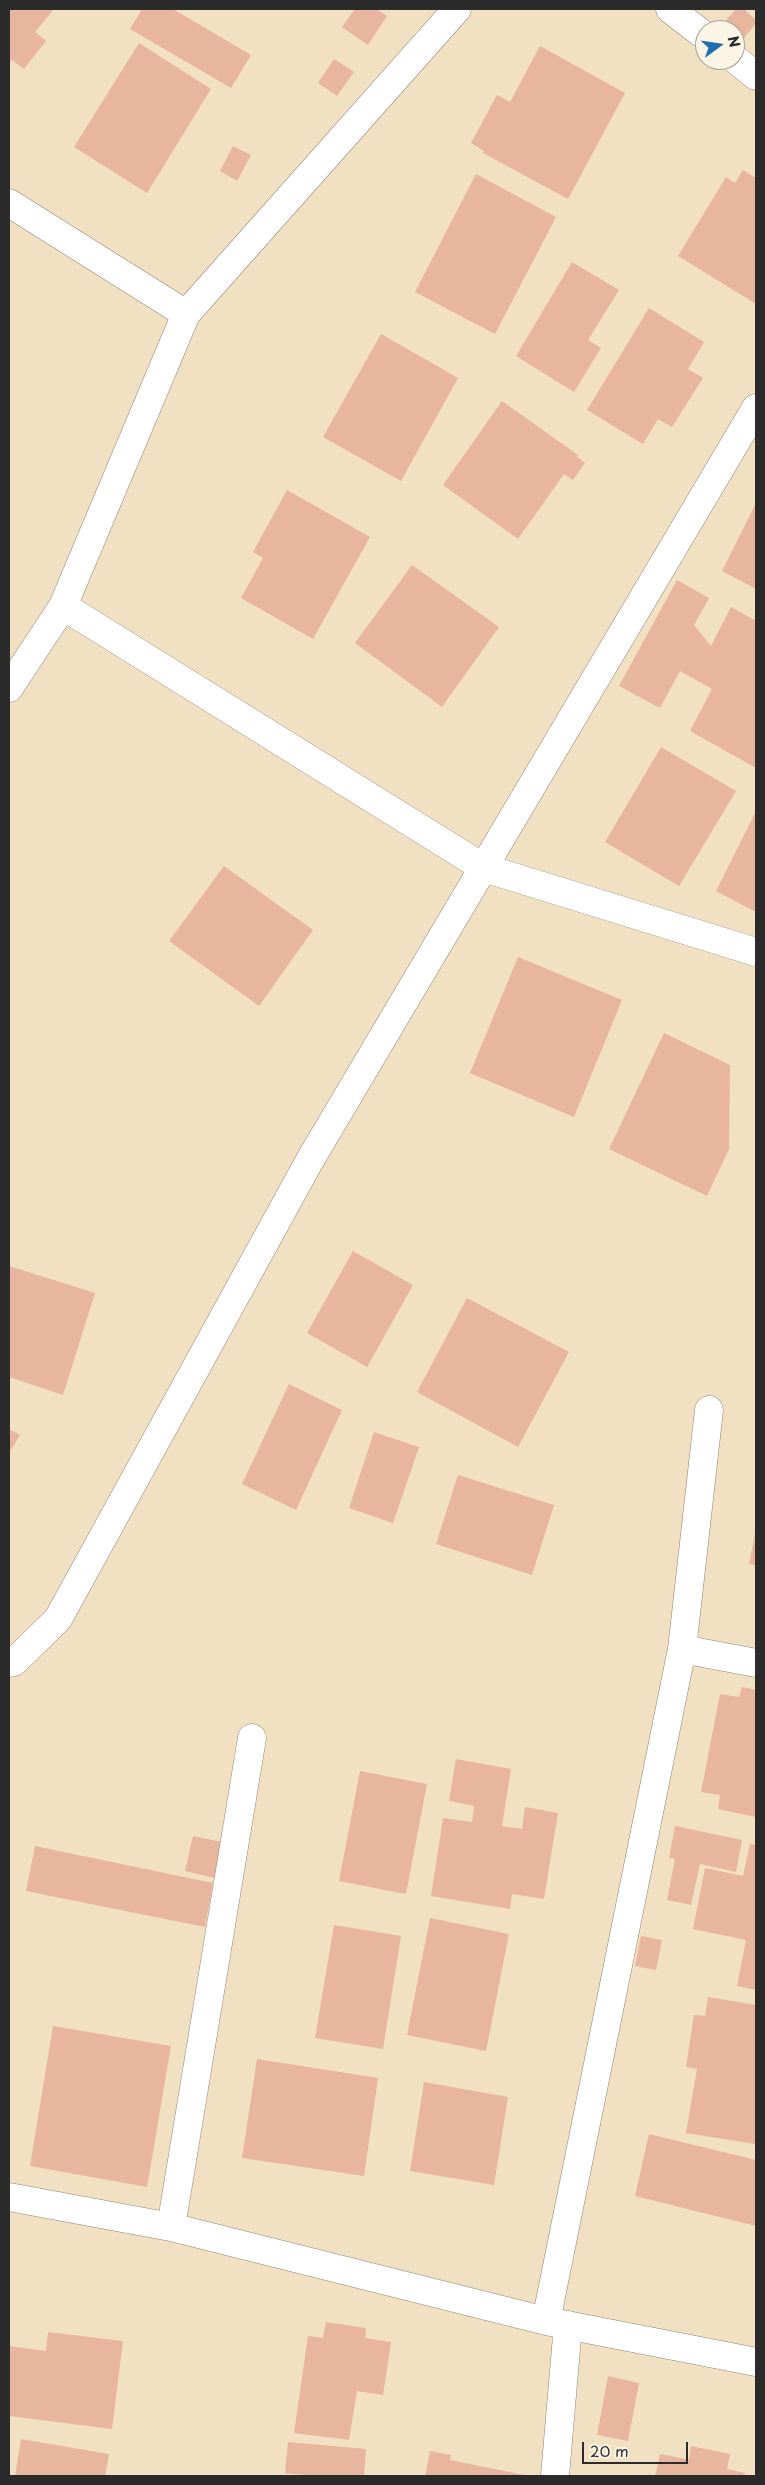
<!DOCTYPE html>
<html>
<head>
<meta charset="utf-8">
<style>
  body { margin:0 }
  #map { position:relative; width:765px; height:2485px; overflow:hidden; background:#f2e0c2; font-family:"Playpen Sans",sans-serif }
  canvas { display:block }
  .frame { position:absolute; inset:0; border:10px solid #2b2b2b; pointer-events:none }
  .north { position:absolute; left:695px; top:20px; width:50px; height:50px; box-sizing:border-box; background:#fcf5e5; border:1px solid #a8a49b; border-radius:50%; rotate:76deg; font-size:14px; font-weight:700; line-height:20px; text-align:center; color:#2b2b2b }
  .north::after { content:''; display:block; margin:auto; width:18px; height:22px; background:#1f6fb2; clip-path:polygon(50% 0,100% 100%,50% 72%,0 100%) }
  .scale { position:absolute; left:582px; top:2442px; width:106px; height:22px; box-sizing:border-box; border:2px solid #2b2b2b; border-top:0; padding-left:6px; font-size:15px; line-height:18px; white-space:nowrap; color:#2b2b2b; -webkit-text-stroke:4px #fcf5e5; paint-order:stroke }
</style>
</head>
<body>
<div id="map">
<canvas width="765" height="2485"></canvas>
<div class="frame"></div>
<div class="north">N</div>
<div class="scale">20 m</div>
</div>
<script>
const ctx = document.querySelector('canvas').getContext('2d');
ctx.lineJoin = 'round';
function paint(path, color) {
  ctx.fillStyle = color;
  ctx.fill(path, 'evenodd');
}
function stroke(path, color, width, dash) {
  ctx.strokeStyle = color;
  ctx.lineWidth = width;
  ctx.lineCap = dash ? 'butt' : 'round';
  ctx.setLineDash(dash || []);
  ctx.stroke(path);
}
const building = new Path2D(`
  M 9,9 L 54,9 L 35,32 L 46,41 L 24,69 L 12,60 L 9,64 Z
  M 142,9 L 173,9 L 251,55 L 231,88 L 130,29 Z
  M 355,9 L 376,9 L 387,16 L 368,45 L 342,27 Z
  M 736,9 L 744,9 L 756,20 L 756,23 L 741,42 L 735,36 L 735,30 L 727,30 L 722,25 Z
  M 139,43 L 211,89 L 147,193 L 74,147 Z
  M 540,46 L 625,93 L 568,199 L 483,153 L 484,151 L 471,143 L 497,95 L 510,102 Z
  M 334,59 L 354,72 L 337,96 L 318,83 Z
  M 233,146 L 251,155 L 237,181 L 220,171 Z
  M 743,170 L 756,178 L 756,304 L 678,256 L 726,177 L 735,183 Z
  M 476,174 L 556,217 L 495,334 L 415,292 Z
  M 572,262 L 619,290 L 588,340 L 601,348 L 574,392 L 516,356 Z
  M 649,308 L 704,342 L 688,369 L 703,378 L 672,427 L 658,419 L 643,444 L 587,410 Z
  M 381,334 L 458,378 L 401,481 L 323,437 Z
  M 502,401 L 578,455 L 577,457 L 585,463 L 573,480 L 564,474 L 518,539 L 443,485 Z
  M 287,490 L 370,537 L 313,639 L 241,598 L 263,558 L 253,552 Z
  M 756,503 L 756,589 L 722,571 Z
  M 412,565 L 499,627 L 442,707 L 355,643 Z
  M 677,580 L 709,598 L 694,625 L 711,646 L 731,607 L 756,621 L 756,768 L 690,731 L 712,689 L 680,671 L 660,708 L 619,686 Z
  M 661,747 L 736,791 L 679,886 L 605,842 Z
  M 756,811 L 756,912 L 716,891 Z
  M 224,866 L 313,930 L 259,1006 L 169,941 Z
  M 518,957 L 622,1000 L 574,1117 L 470,1073 Z
  M 664,1033 L 730,1065 L 729,1149 L 707,1196 L 609,1149 Z
  M 353,1251 L 413,1285 L 367,1367 L 307,1333 Z
  M 9,1266 L 95,1293 L 63,1395 L 9,1377 Z
  M 467,1298 L 569,1352 L 518,1447 L 417,1392 Z
  M 289,1384 L 342,1410 L 296,1510 L 242,1484 Z
  M 9,1429 L 20,1435 L 9,1453 Z
  M 374,1432 L 419,1447 L 393,1523 L 349,1508 Z
  M 458,1475 L 554,1505 L 532,1575 L 436,1544 Z
  M 755,1534 L 756,1534 L 756,1565 L 749,1564 Z
  M 742,1687 L 756,1690 L 756,1817 L 718,1809 L 720,1795 L 701,1792 L 720,1694 L 739,1697 Z
  M 456,1759 L 511,1769 L 502,1826 L 522,1829 L 525,1807 L 558,1813 L 544,1899 L 512,1894 L 510,1909 L 431,1896 L 443,1818 L 472,1822 L 474,1806 L 449,1801 Z
  M 360,1771 L 427,1784 L 406,1894 L 339,1881 Z
  M 675,1826 L 742,1840 L 736,1872 L 700,1864 L 691,1905 L 667,1900 L 675,1859 L 669,1858 Z
  M 193,1836 L 231,1844 L 224,1880 L 185,1871 Z
  M 750,1844 L 756,1845 L 756,1990 L 737,1986 L 746,1940 L 693,1929 L 705,1868 L 743,1876 Z
  M 35,1846 L 213,1883 L 205,1927 L 26,1891 Z
  M 430,1918 L 509,1934 L 486,2051 L 407,2035 Z
  M 334,1925 L 401,1936 L 383,2049 L 315,2038 Z
  M 641,1936 L 662,1940 L 656,1970 L 635,1966 Z
  M 708,1997 L 756,2005 L 755,2144 L 686,2133 L 697,2069 L 686,2067 L 694,2015 L 705,2016 Z
  M 53,2026 L 171,2046 L 147,2187 L 30,2166 Z
  M 257,2059 L 378,2078 L 364,2176 L 242,2158 Z
  M 424,2082 L 508,2097 L 494,2185 L 410,2171 Z
  M 649,2134 L 756,2160 L 756,2226 L 635,2196 Z
  M 326,2322 L 366,2328 L 365,2338 L 391,2342 L 383,2395 L 357,2391 L 349,2440 L 294,2433 L 308,2336 L 323,2338 Z
  M 48,2332 L 123,2341 L 112,2429 L 9,2416 L 9,2346 L 46,2351 Z
  M 608,2376 L 639,2383 L 628,2441 L 597,2435 Z
  M 21,2439 L 109,2454 L 105,2476 L 15,2476 Z
  M 288,2442 L 366,2449 L 364,2476 L 314,2476 L 285,2473 Z
  M 691,2446 L 730,2454 L 727,2469 L 745,2473 L 745,2476 L 655,2476 L 660,2454 L 689,2460 Z
  M 430,2451 L 451,2455 L 450,2460 L 529,2476 L 425,2476 Z`);
const minor = new Path2D(`
  M 670,9 L 705,36
  M 735,59 L 756,76
  M 9,203 L 186,314
  M 63,606 L 484,868 L 756,952
  M 9,688 L 63,606 L 186,314 L 457,9
  M 682,1649 L 756,1663
  M 9,1663 L 14,1662 L 58,1619 L 310,1160 L 756,408
  M 9,2197 L 171,2227 L 546,2321 L 756,2362
  M 171,2227 L 252,1738
  M 546,2321 L 682,1649 L 709,1410
  M 555,2476 L 568,2325`);
paint(building, '#e8b59f');
stroke(minor, '#8e8676', 29);
stroke(minor, '#fff', 28);
</script>
</body>
</html>
